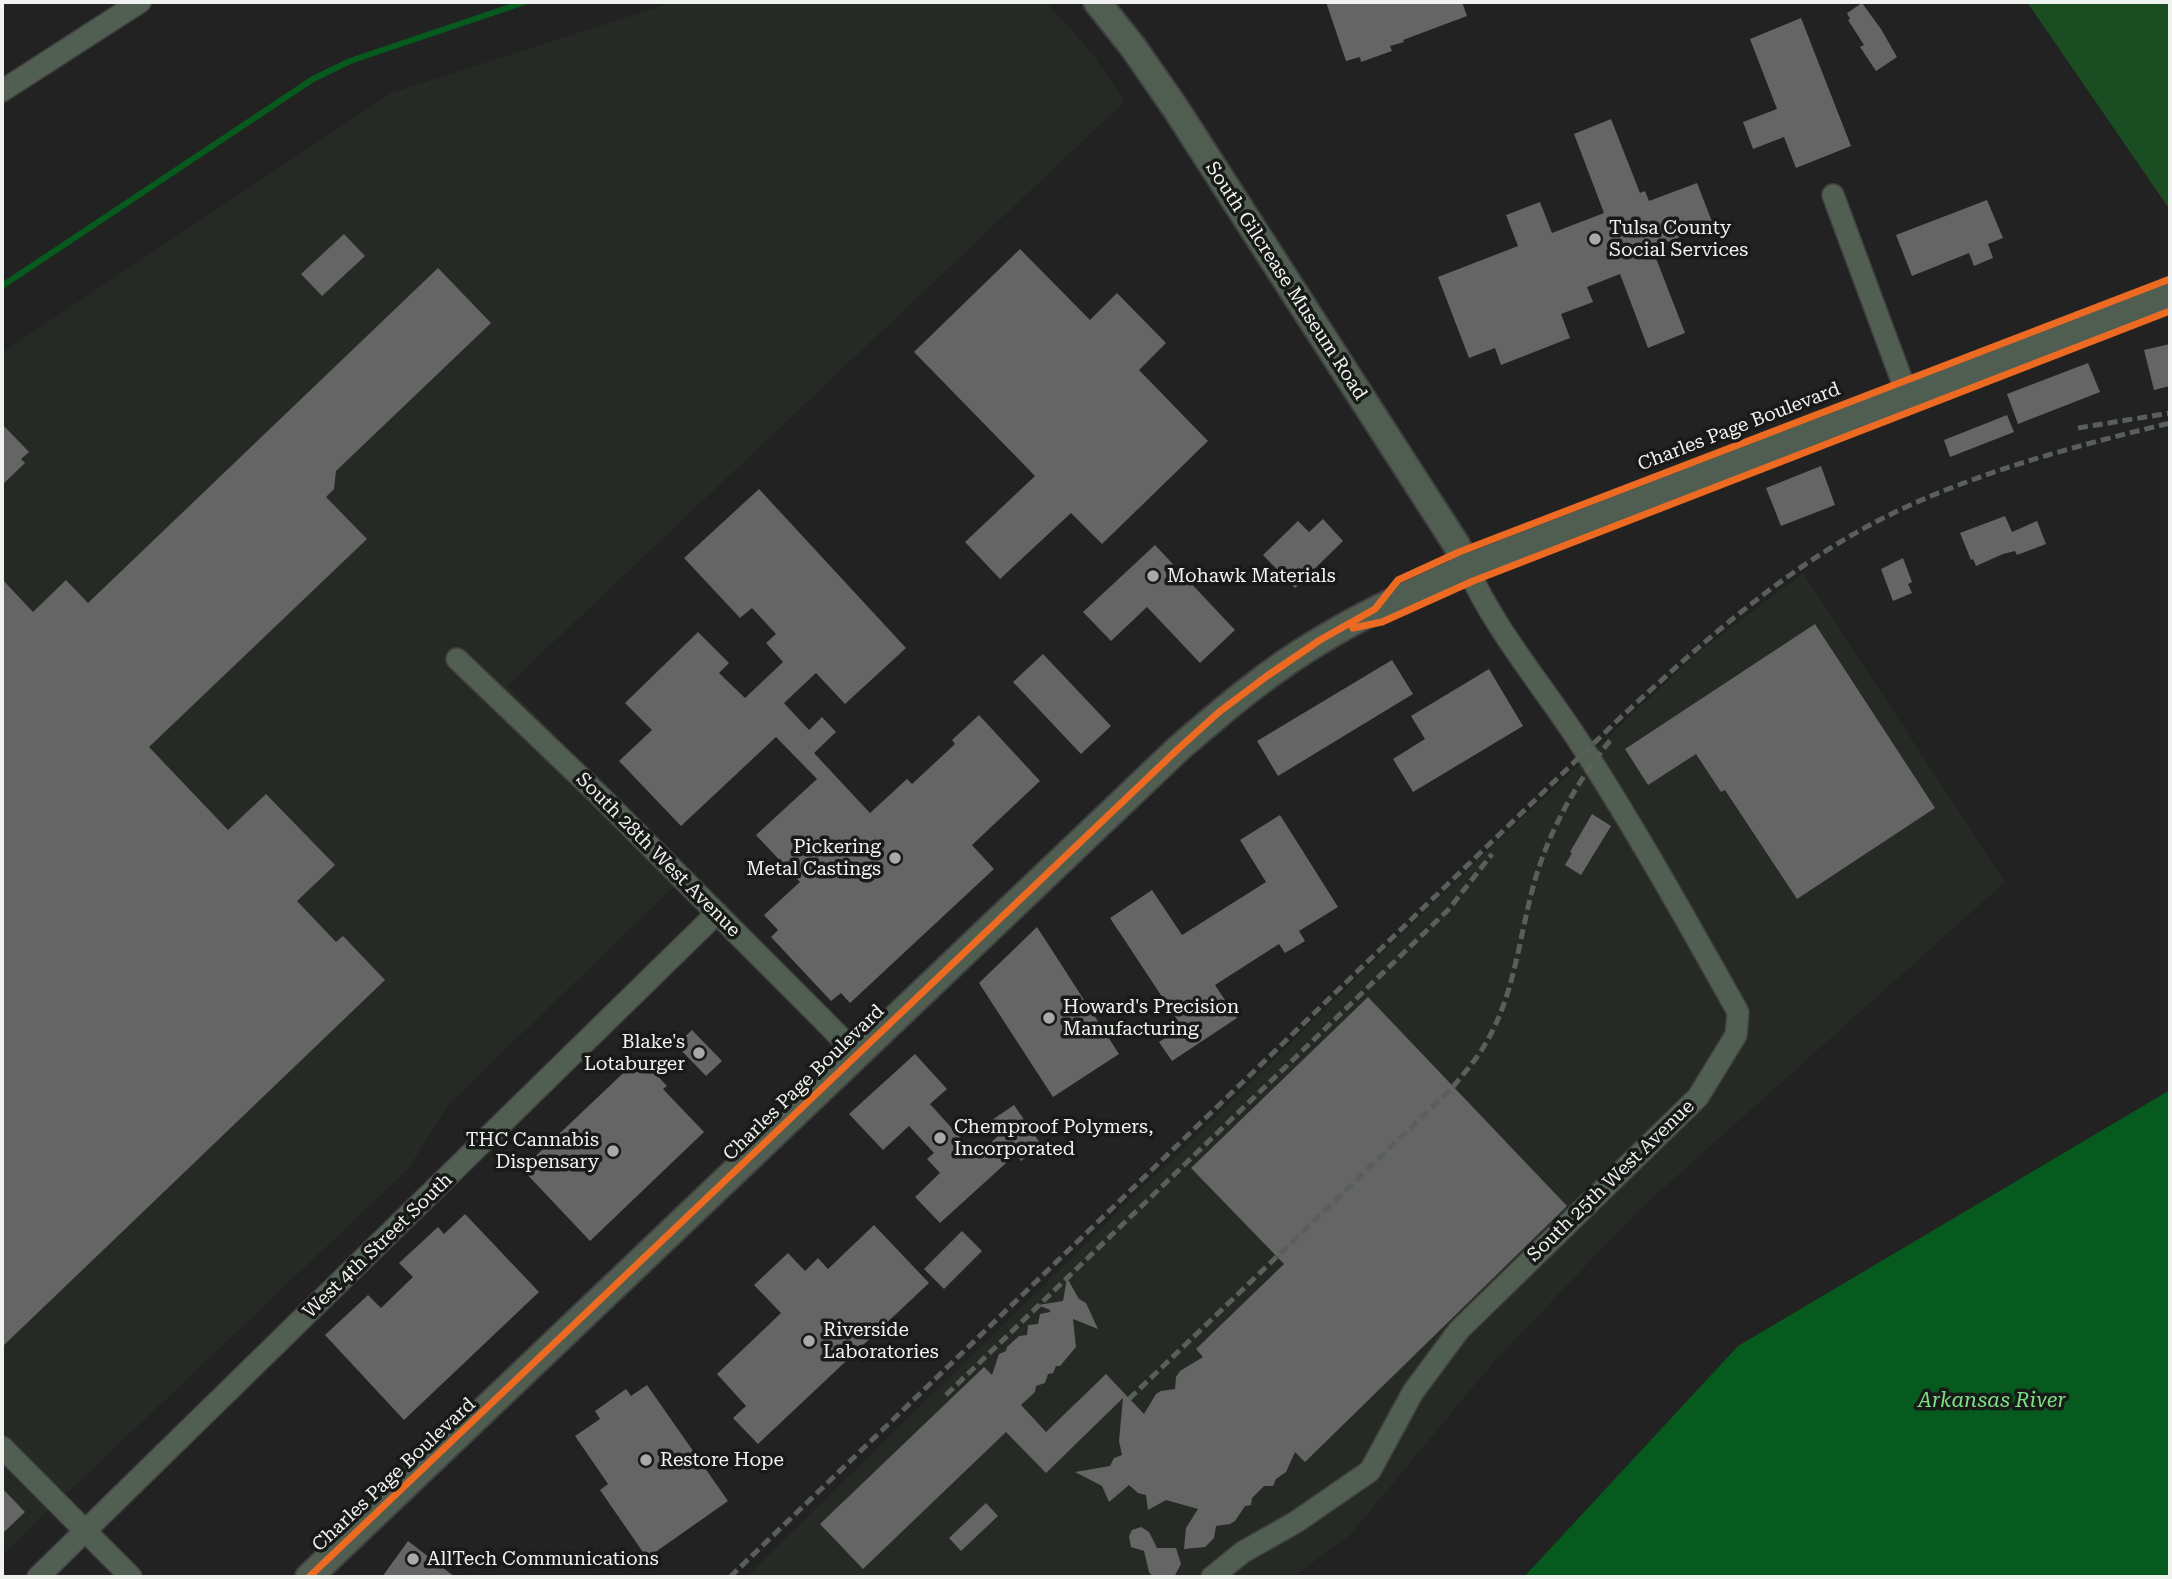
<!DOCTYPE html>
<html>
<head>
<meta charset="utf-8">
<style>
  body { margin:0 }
  #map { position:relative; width:2172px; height:1579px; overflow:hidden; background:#222; font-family:"Roboto Serif",serif }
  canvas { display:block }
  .frame { position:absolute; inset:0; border:4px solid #f0f2f0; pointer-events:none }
</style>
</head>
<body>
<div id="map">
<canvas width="2172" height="1579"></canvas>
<div class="frame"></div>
</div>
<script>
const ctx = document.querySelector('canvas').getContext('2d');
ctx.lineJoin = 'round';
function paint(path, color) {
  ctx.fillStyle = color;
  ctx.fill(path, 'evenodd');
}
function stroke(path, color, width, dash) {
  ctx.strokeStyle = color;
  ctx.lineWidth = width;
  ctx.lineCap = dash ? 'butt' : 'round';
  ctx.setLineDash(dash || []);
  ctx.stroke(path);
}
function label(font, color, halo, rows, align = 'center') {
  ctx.font = font + ' "Roboto Serif",serif';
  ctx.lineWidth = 7;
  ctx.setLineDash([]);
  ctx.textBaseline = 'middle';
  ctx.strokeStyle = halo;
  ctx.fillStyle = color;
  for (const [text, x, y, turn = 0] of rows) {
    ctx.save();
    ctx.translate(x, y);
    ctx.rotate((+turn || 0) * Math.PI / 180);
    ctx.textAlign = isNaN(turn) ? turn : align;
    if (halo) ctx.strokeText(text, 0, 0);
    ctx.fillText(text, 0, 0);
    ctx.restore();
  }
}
const built = new Path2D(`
  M 674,2 L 1046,2 L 1091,52 L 1125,101 L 507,686 L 689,872 L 449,1104 L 408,1169 L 2,1555 L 2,353 L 391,93 Z
  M 1803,573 L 2005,882 L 1638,1211 L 1492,1364 L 1350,1535 L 1293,1577 L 746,1577 L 1468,869 L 1696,654 Z`);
const green = new Path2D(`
  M 2027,2 L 2170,2 L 2170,210 Z`);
const water = new Path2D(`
  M 2170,1090 L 2170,1577 L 1524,1577 L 1738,1346 Z`);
const stream = new Path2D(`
  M 2,286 L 313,79 L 350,61 L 525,2`);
const building = new Path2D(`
  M 1326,2 L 1462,2 L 1467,16 L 1403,40 L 1404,42 L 1390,46 L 1392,51 L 1361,62 L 1360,57 L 1346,61 Z
  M 1862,3 L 1881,29 L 1897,57 L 1876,71 L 1860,47 L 1864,45 L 1848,20 L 1850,19 L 1847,13 Z
  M 1801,18 L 1851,146 L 1796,168 L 1784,137 L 1753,149 L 1743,122 L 1777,109 L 1750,39 Z
  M 1611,119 L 1640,193 L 1645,191 L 1649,201 L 1697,183 L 1713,224 L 1652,248 L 1685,333 L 1648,348 L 1620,274 L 1587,287 L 1593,302 L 1561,314 L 1570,338 L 1501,365 L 1495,348 L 1469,358 L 1438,277 L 1518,246 L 1506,215 L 1540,202 L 1552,233 L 1604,213 L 1574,134 Z
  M 1987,200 L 2003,238 L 1988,244 L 1993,258 L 1974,266 L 1969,253 L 1912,276 L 1896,235 Z
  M 344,234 L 365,256 L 322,296 L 301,274 Z
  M 1020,249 L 1090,320 L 1117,293 L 1166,343 L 1139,370 L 1208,441 L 1102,544 L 1071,513 L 1000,579 L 965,542 L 1035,476 L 914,352 Z
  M 438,268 L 491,323 L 336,471 L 334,489 L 326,497 L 367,539 L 149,747 L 228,830 L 266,794 L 335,865 L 297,901 L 336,942 L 343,936 L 385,980 L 2,1347 L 2,579 L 33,612 L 66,580 L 88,603 Z
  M 2170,344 L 2170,386 L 2154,390 L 2144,350 Z
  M 2088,363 L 2100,392 L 2018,424 L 2007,394 Z
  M 2007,415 L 2014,432 L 1950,457 L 1944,440 Z
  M 2,424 L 29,452 L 21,459 L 25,463 L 2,485 Z
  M 1821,466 L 1835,505 L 1781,526 L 1766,488 Z
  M 759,489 L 906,648 L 845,704 L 816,673 L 784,703 L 809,730 L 822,717 L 836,732 L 814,753 L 870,813 L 907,779 L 912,784 L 955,744 L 952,740 L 979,715 L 1040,781 L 972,845 L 994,869 L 850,1003 L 841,993 L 831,1001 L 771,937 L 778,930 L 764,915 L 800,882 L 756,835 L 817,779 L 776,737 L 681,826 L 619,761 L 652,730 L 625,703 L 698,632 L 729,663 L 719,673 L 745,698 L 783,662 L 766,643 L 776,634 L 752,608 L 740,618 L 684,558 Z
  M 2005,516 L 2012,532 L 2037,521 L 2046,544 L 2017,555 L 2015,551 L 2003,554 L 1976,566 L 1973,559 L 1971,560 L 1960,533 Z
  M 1323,519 L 1343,541 L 1295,588 L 1263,555 L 1298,521 L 1309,532 Z
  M 1155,545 L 1235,630 L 1200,663 L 1147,607 L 1111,641 L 1083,612 Z
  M 1903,558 L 1912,582 L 1908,584 L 1912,593 L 1893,601 L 1881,569 Z
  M 1815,624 L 1935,808 L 1797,899 L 1725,790 L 1721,792 L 1696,754 L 1648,785 L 1625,749 Z
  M 1043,654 L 1111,726 L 1081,754 L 1013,682 Z
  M 1392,660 L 1413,694 L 1278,776 L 1257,741 Z
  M 1489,669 L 1523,726 L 1413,792 L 1393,759 L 1425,739 L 1411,716 Z
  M 1592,814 L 1611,826 L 1581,875 L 1565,865 L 1572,853 L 1570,852 Z
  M 1280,815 L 1338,907 L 1299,931 L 1305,941 L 1285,953 L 1279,944 L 1215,985 L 1237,1018 L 1172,1061 L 1159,1042 L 1182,1027 L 1110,918 L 1152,890 L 1182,935 L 1266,882 L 1240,840 Z
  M 1037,927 L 1119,1054 L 1053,1097 L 979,983 Z
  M 1368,997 L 1567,1206 L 1305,1462 L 1295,1452 L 1286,1472 L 1276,1479 L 1273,1486 L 1264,1486 L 1252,1498 L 1251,1505 L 1245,1506 L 1235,1521 L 1230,1524 L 1216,1526 L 1214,1538 L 1205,1547 L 1184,1549 L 1186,1528 L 1198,1509 L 1166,1500 L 1148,1510 L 1146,1495 L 1138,1493 L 1129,1485 L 1109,1502 L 1102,1486 L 1075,1472 L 1110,1466 L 1114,1458 L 1122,1455 L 1119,1441 L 1123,1398 L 1046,1473 L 1006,1432 L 863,1569 L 820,1524 L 984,1367 L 992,1375 L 999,1354 L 1006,1351 L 1007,1347 L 1019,1336 L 1027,1335 L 1028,1325 L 1038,1324 L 1040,1314 L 1050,1312 L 1050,1310 L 1038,1305 L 1063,1301 L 1067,1278 L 1079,1299 L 1086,1303 L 1098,1329 L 1073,1319 L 1076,1347 L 1060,1366 L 1056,1366 L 1053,1373 L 1048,1374 L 1045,1383 L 1036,1386 L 1035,1392 L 1021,1405 L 1046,1432 L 1106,1374 L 1144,1414 L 1156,1394 L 1161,1391 L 1175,1389 L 1176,1377 L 1180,1371 L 1203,1357 L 1196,1349 L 1284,1264 L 1191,1168 Z
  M 692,1030 L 722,1061 L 706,1076 L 676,1045 Z
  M 915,1054 L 947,1089 L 930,1104 L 977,1156 L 1001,1133 L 992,1120 L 1014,1105 L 1042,1146 L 1021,1161 L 1016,1154 L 940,1223 L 915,1197 L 940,1173 L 927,1159 L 934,1153 L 909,1126 L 883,1150 L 849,1114 Z
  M 636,1061 L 646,1071 L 650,1068 L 667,1086 L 663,1089 L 704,1132 L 590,1241 L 522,1169 Z
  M 465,1214 L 539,1292 L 404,1420 L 325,1335 L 368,1295 L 381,1308 L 413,1277 L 399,1263 L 438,1227 L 444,1234 Z
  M 874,1225 L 929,1283 L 758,1444 L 733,1418 L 746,1406 L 717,1374 L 781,1313 L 754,1285 L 788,1253 L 805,1271 L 818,1258 L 828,1269 Z
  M 962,1231 L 982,1251 L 944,1289 L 924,1269 Z
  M 647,1385 L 728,1501 L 647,1558 L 600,1490 L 608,1484 L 575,1436 L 600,1419 L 595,1411 L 626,1389 L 631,1396 Z
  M 2,1488 L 25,1512 L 2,1534 Z
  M 986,1503 L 998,1516 L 961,1551 L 949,1538 Z
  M 1141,1527 L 1149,1532 L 1157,1548 L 1176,1548 L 1181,1564 L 1174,1577 L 1153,1577 L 1149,1572 L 1144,1551 L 1131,1547 L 1129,1536 L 1132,1530 Z
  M 408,1541 L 455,1577 L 382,1577 Z`);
const minor = new Path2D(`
  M 2,91 L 140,2
  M 1833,195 L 1908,397
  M 457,659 L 598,794 L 857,1054
  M 2,1447 L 131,1577
  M 38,1577 L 717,913
  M 1212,1577 L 1243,1552 L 1296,1522 L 1370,1471 L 1413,1392 L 1459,1330 L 1698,1097 L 1736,1035 L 1738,1012 C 1686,919 1634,826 1576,737 C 1539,681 1494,628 1467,567`);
const major = new Path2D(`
  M 1097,2 L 1133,47 L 1176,109 L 1456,544 L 1467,567
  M 309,1577 L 1178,749 C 1224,709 1270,670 1323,639 C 1369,611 1418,590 1467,567 L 2170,295`);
const rail = new Path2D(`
  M 2078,428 L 2170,413
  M 946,1395 L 1449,909 L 1492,854
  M 1129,1399 L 1452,1088 C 1464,1073 1478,1058 1487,1041 C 1520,984 1520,916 1543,856 C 1559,813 1584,772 1613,737
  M 730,1577 L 1620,718 C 1707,638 1797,557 1906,507 C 1991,468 2080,445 2170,423`);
const cycleway = new Path2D(`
  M 1353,628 L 1382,622 L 1473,581 L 2170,311
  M 309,1577 L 1178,749 L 1219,712 L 1267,676 L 1320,640 L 1375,609 L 1398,580 L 1459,552 L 2170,279`);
const markers = [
  [1595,239,7,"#a8a9a8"],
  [1153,576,7,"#a8a9a8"],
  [895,858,7,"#a8a9a8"],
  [1049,1018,7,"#a8a9a8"],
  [699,1053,7,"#a8a9a8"],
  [940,1138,7,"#a8a9a8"],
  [613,1151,7,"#a8a9a8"],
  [809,1341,7,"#a8a9a8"],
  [646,1460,7,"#a8a9a8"],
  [413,1559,7,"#a8a9a8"]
];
const poiNames = [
  ["Tulsa County",1609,228],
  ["Social Services",1609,250],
  ["Mohawk Materials",1167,576],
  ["Pickering",881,847,"right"],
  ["Metal Castings",881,869,"right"],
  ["Howard's Precision",1063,1007],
  ["Manufacturing",1063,1029],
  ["Blake's",685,1042,"right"],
  ["Lotaburger",685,1064,"right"],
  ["Chemproof Polymers,",954,1127],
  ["Incorporated",954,1149],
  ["THC Cannabis",599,1140,"right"],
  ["Dispensary",599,1162,"right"],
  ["Riverside",823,1330],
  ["Laboratories",823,1352],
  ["Restore Hope",660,1460],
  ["AllTech Communications",427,1559]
];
const streetNames = [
  ["South Gilcrease Museum Road",1286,281,57],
  ["Charles Page Boulevard",1739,427,-21],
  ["South 28th West Avenue",658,855,45],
  ["Charles Page Boulevard",804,1083,-44],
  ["South 25th West Avenue",1611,1181,-44],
  ["West 4th Street South",378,1246,-44],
  ["Charles Page Boulevard",394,1475,-43]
];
const waterNames = [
  ["Arkansas River",1992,1401]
];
paint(built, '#252a25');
paint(green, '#1a4d21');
paint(water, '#065a1d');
stroke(stream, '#065a1d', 6);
paint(building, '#656565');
stroke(minor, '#3f3f3f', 24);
stroke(major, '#3f3f3f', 30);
stroke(minor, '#515f52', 21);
stroke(major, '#505e51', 26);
stroke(rail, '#595f59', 5, [10, 5]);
stroke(cycleway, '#ed6a23', 7);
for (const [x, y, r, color] of markers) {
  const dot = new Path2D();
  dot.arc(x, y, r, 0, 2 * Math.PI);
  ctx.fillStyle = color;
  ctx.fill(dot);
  stroke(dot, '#181a18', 2.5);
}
label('19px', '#f0f2f0', '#181a18', poiNames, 'left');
label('19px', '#f0f2f0', '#181a18', streetNames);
label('italic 21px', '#7be185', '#181a18', waterNames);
</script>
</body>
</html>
